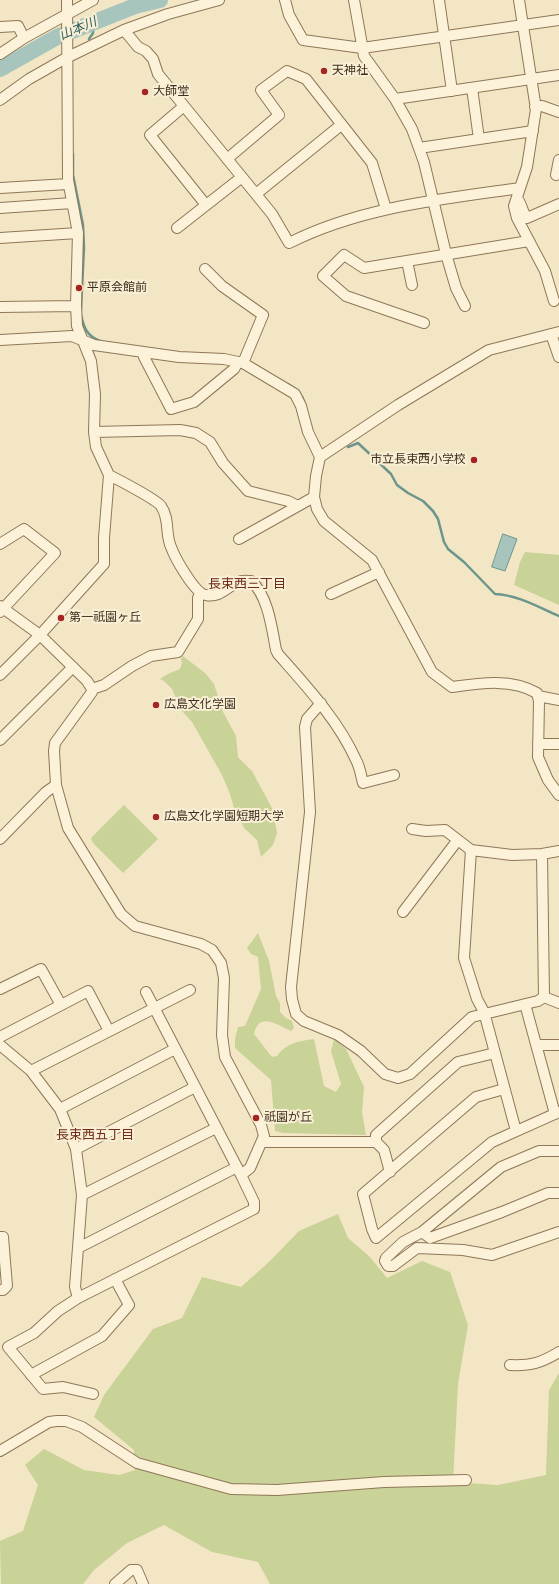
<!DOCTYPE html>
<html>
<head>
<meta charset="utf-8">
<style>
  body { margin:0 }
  canvas { display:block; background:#f2e6c5 }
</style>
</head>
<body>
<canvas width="559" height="1584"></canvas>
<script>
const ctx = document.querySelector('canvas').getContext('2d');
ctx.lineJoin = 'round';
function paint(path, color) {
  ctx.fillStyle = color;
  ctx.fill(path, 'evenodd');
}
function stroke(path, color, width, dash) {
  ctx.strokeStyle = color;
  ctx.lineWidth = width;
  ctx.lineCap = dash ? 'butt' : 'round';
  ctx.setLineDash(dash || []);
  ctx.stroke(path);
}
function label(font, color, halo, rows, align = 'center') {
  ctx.font = font + ' Bitter,"Noto Sans JP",serif';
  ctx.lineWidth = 4;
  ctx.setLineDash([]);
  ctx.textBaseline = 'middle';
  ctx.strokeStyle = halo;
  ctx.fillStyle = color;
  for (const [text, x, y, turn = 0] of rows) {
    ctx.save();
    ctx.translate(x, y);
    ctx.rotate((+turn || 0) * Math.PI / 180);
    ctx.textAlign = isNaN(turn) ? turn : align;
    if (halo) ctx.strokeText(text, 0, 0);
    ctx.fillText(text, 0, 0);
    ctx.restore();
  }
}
const green = new Path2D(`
  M 525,552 L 559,555 L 559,605 L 514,585 L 520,562 Z
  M 183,656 L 205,673 L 214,684 L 223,712 L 236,736 L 238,757 L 252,771 L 273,810 L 277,833 L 273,845 L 261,857 L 257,840 L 244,828 L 234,808 L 230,794 L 222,775 L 192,722 L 182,711 L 172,689 L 164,681 L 160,679 L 168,674 L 180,669 L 182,663 L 181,659 Z
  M 124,805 L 158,839 L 123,873 L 93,843 L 91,838 Z
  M 258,933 L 269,961 L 276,996 L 280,1003 L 280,1012 L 286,1018 L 292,1021 L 294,1028 L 291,1031 C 277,1025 259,1011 254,1034 L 272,1057 L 277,1056 C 286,1043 299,1041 314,1039 L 324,1086 L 336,1092 L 341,1084 L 331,1051 L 334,1039 L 346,1049 L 364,1087 L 362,1112 L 366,1135 L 283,1133 L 275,1131 L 271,1080 L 235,1048 L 235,1039 L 238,1027 L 245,1026 L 261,989 L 258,957 L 251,954 L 247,948 Z
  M 338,1214 L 348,1238 L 370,1257 L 387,1278 L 422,1261 L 450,1272 L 468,1325 L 458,1384 L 453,1482 L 498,1485 L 546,1475 L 549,1390 L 559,1373 L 559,1584 L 270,1584 L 258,1562 L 212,1552 L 164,1525 L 127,1543 L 94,1570 L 83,1584 L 1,1584 L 0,1541 L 23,1531 L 38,1485 L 25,1465 L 44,1449 L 84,1470 L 119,1475 L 135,1470 L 134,1450 L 94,1417 L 104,1395 L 153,1329 L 182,1318 L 202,1277 L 241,1287 L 269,1262 L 299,1231 Z`);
const water = new Path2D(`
  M 503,534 L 517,539 L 505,571 L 492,567 Z`);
const stream = new Path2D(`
  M 89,39 L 93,33 L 93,23
  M 73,154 L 73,175 L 83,225 L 84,247 L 81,310
  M 81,315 C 84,328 87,336 100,341
  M 288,384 C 297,389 302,394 305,404
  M 348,447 L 358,443 L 391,474 L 397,485 L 408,493 L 423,501 L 433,511 L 438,519 L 444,542 L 448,549 L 464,562 L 495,594 C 518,595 538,607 559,616`);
const river = new Path2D(`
  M 0,69 L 57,37 L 135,6 L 160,0`);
const minor = new Path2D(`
  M 285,0 L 289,15 L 303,40 L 362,48 L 559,20
  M 354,0 L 364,56 L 395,99 L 412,129 L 424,162 L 446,254 L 456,288 L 465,306
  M 439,0 L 452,91
  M 519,0 L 536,109 L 527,167 L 514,206 L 517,218 L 545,271 L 554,301
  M 0,27 L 18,26 L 24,38
  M 124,30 L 138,47 L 146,51 L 153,59 L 158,74 L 272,214 L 289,243 C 360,207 442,199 520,188
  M 0,54 L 24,38 L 93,0
  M 472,88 L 479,139
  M 395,99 L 559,75
  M 0,100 L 29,79 L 66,58 L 124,30 L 168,14 L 219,0
  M 184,106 L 150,135 L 206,205
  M 535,107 L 542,106 L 559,112
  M 419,148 L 533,131
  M 227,159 L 279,115 L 261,90 L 287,71 L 306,79 L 372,163 L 386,209
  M 556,175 L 559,160
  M 0,188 L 68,184
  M 256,194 L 341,125
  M 517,198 C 522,204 522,212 527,218 L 559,204
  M 0,208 L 72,203
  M 177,228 L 242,177
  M 0,238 L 78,233
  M 407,261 L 412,285
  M 205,269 L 222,286 L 263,315 L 243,363
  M 0,307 L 76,306
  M 424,323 L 346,296 L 323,276 L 344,255 L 364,268 L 529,241
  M 551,334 L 559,357
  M 0,340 L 72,336 L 94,345 L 179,357 L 224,359 L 243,363 L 295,394 L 301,406 L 308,432 L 320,457 L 316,476 L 314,497 L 317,509 L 324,521 L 372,560 L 432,672 L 452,687 C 480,683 512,678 537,693 L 539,701 L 538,757 L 548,780 L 559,795
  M 143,352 L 144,357 L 171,409 L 194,402 L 234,369 L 238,362
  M 94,432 L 180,430 L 196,433 L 210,442 L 223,463 L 248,491 L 288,501 L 298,506
  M 320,457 L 398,405 L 489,350 L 559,332
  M 109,475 C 119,480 157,500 161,506 C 170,519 165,534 171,547 C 175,558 195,594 206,595 C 221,598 227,586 239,582 C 242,580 247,581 251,581 C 268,595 272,629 276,650 L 278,654 C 307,687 338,720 356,760 C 360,767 361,776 363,783 L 394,775
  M 239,539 L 314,497
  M 0,544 L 24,529 L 55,553 L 0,612
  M 331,594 L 379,572
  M 0,606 L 40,635 L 87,681 L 92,689 L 92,692 L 55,743 L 54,751 L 56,785 L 68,828 L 121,914 L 135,926 L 201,944 L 212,950 L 221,963 L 224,978 L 222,1035 L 225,1057 L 261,1125 L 264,1136 L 250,1168 L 241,1175
  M 0,675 L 40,635 L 104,564 L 104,538 L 109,475 L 96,447 L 94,432 L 95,394 L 91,361 L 77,326 L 76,305 L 78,233 L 68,180 L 67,0
  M 92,689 L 104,685 L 132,666 L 151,656 L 178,652 L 198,619 L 198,598 L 200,593
  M 538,696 L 559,700
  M 321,703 L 307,719 L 305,727 L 310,812 L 291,987 L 292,999 L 296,1014 L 304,1021 L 338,1035 L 361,1051 L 385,1074 L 398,1078 L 410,1074 L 472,1017 L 538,1001 L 544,997 L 542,854
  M 0,740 L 73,667
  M 538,744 L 559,744
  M 412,829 L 426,831 L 445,830 L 471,850 L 512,855 L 542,854 L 559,851
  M 0,839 L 46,792 L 56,785
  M 471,850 L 464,958 L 477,999 L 484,1012 L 516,1131
  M 403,912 L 457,841
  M 0,989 L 41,969 L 61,1005
  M 544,997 L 559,1003
  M 525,1004 L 555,1114
  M 0,1037 L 88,991 L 109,1031
  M 0,1045 L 31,1071 L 60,1109 L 76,1149 L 82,1195 L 75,1287 L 78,1298
  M 536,1045 L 559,1045
  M 31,1071 L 190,990
  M 504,1089 L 476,1097 L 363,1194 L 372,1229 L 376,1238 L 492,1142 L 559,1112
  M 60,1109 L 175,1049
  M 262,1142 L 376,1142 L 384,1150 L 390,1172
  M 376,1142 L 376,1135 L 458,1062 L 495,1053
  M 76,1149 L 195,1087
  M 559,1151 L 539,1151 L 501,1167 L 422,1232 L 403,1242 L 386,1258 L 385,1261 L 388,1266 L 393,1266 L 417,1248 L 463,1250 L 492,1255 L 559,1232
  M 82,1195 L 216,1128
  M 422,1232 L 430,1238 L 502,1212 L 548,1193 L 559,1193
  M 0,1237 L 3,1237 L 7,1286 L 3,1290 L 0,1290
  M 78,1248 L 237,1167
  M 510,1365 C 531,1366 541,1363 559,1352
  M 31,1375 L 102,1336 L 129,1305 L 115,1279
  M 93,1394 L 63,1387 L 43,1389 L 8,1347 L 34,1333 L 58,1311 L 78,1298 L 254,1209 L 254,1202 L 241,1175 L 146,992
  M 0,1451 L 49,1422 L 57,1421 L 66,1421 L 82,1427 L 137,1463 L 231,1489 L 277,1490 L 384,1482 L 466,1480
  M 115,1584 L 131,1570 L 137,1570 L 143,1584`);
const markers = [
  [324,71,4,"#a42522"],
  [145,92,4,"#a42522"],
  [79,288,4,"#a42522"],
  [474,460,4,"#a42522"],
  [61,618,4,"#a42522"],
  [156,705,4,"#a42522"],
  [156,817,4,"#a42522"],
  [256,1118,4,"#a42522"]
];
const poiNames = [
  ["天神社",332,71],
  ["大師堂",153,92],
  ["平原会館前",87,288],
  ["市立長束西小学校",466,460,"right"],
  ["第一祇園ヶ丘",69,618],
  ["広島文化学園",164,705],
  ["広島文化学園短期大学",164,817],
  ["祇園が丘",264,1118]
];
const waterNames = [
  ["山本川",78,29,-23]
];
const neighbourhoodNames = [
  ["長束西三丁目",247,584],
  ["長束西五丁目",95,1135]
];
paint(green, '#c9d297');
paint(water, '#a7c5bd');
stroke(water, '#6c958c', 1);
stroke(stream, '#6c958c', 2.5);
stroke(river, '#a7c5bd', 16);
stroke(minor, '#8f7758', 12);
stroke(minor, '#fcf2d9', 10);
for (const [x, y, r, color] of markers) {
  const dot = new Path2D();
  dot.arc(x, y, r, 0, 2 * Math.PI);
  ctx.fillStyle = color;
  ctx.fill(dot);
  stroke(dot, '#f9efd5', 1.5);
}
label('12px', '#3e2e1e', '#f9efd5', poiNames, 'left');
label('italic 13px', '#2c5f5d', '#f9efd5', waterNames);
label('13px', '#6f2d19', '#f9efd5', neighbourhoodNames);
</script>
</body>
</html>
